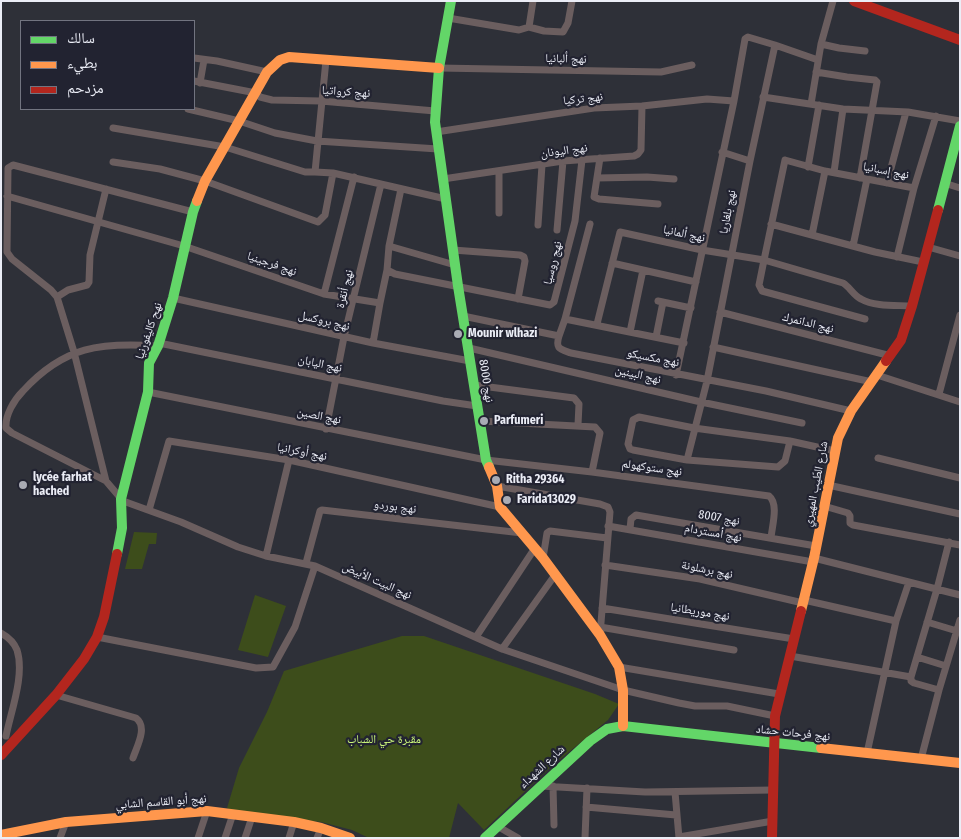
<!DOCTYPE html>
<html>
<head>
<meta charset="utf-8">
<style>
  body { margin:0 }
  #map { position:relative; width:961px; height:839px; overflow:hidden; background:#2e3038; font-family:"Fira Sans Condensed","Noto Naskh Arabic",sans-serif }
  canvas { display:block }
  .frame { position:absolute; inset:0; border:2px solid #ebedf6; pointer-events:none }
  .legend { position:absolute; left:20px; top:20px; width:175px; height:90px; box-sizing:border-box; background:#222331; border:1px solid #727480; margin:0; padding:6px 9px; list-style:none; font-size:15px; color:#ebedf6 }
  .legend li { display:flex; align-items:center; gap:10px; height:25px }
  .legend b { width:25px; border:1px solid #727480 }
</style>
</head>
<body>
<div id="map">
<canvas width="961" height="839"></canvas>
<div class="frame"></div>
<ul class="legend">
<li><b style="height:6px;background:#63d668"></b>سالك</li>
<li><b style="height:6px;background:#ff974d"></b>بطيء</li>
<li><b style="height:6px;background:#b3261e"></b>مزدحم</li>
</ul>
</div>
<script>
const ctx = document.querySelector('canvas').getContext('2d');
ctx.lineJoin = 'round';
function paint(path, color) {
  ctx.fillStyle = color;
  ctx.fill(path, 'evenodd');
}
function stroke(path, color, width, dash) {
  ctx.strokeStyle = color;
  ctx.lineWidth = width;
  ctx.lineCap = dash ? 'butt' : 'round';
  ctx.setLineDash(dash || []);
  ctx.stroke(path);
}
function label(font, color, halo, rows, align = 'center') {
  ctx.font = font + ' "Fira Sans Condensed","Noto Naskh Arabic",sans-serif';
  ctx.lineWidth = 4.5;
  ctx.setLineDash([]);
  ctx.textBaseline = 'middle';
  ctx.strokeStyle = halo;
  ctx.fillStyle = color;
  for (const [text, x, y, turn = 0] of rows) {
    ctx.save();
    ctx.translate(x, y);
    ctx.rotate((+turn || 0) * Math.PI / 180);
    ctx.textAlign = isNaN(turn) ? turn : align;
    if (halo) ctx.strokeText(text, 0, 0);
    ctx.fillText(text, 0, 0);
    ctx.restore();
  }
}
const green = new Path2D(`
  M 134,532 L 157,533 L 156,544 L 149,544 L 142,569 L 125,569 Z
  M 255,595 L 286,606 L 268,657 L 238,650 Z
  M 402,636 L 424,636 L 595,694 L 619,704 L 608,720 L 553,765 L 484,830 L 458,803 L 449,838 L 369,838 L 352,830 L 321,822 L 234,812 L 227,808 L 239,768 L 267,712 L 284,671 Z`);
const street = new Path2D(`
  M 448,18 L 519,30 L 529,27 L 533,1
  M 529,27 L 544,31 L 563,32 L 568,23 L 572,1
  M 821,44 L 833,1
  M 194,58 L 217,61 L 267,72
  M 326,60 L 315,172 L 333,173 L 446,199
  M 818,60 L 775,45 L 750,161 L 707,381 L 687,460 L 633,450 L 630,449 L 628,444 L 633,420 L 639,417 L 694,428 L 790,441 L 835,451
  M 439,68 L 661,72 L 692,65
  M 816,72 L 847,77 L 875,80 L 877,82 L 860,178
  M 194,81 L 256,93 L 260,97 L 272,100 L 321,101 L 435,111
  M 200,83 L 204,60
  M 763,97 L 843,109 L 908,112 L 960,121
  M 811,104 L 821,44 L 839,48 L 865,51
  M 188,109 L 239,121 L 275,133 L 317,141 L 438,149
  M 113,128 L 225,147 L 305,172 L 315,172
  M 436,132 L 594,108 L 642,106 L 707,99 L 734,101
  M 722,152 L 750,161
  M 600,158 L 594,197 L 599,199 L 658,204
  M 113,162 L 160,169 L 205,181 L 318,222 L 325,215 L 333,173
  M 808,167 L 819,105
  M 834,172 L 843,109
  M 597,178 L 647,177 L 674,179
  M 443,179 L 563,161 L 634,156 L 638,154 L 641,150 L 642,106
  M 887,183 L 906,112
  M 944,183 L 960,188
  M 914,188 L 936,116
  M 401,189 L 389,246 L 387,270 L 395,274 L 550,305 L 554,302 L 575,221 L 582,160
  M 7,196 L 184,246 L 324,294 L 380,303 L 373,343
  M 499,213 L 499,171
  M 771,224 L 875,252 L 923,262
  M 538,225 L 542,165
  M 557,230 L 563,161
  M 812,235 L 825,171
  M 389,246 L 455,265
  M 853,246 L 867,179
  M 928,247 L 960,256
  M 453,250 L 520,255 L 524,257 L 525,261 L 518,299
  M 612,263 L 643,270
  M 324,294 L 354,177
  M 57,297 L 68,290 L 87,285 L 89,282 L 90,255 L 106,189
  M 173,298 L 373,343 L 470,361
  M 658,301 L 691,308
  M 380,303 L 387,270
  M 720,312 L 891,356
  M 463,316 L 559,336 C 555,349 560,349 571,353 L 766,391 L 851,411
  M 565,319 L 590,224
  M 865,319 L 762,291 L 759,285 L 764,260 L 843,283 C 850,287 853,295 861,299 C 875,307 896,305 912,306
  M 597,324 L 620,232 L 702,250 L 764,260 L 785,160 L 825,171 L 914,188 L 897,257
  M 630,332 L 643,270 L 696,282
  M 559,336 L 565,319 L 684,343
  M 656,337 L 663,302
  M 159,343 L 443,401 L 477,406
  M 158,346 C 101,342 64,346 23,391 C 14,400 5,415 6,428 L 12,433 L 106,481 L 123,501 L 181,522 L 238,547 L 266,556 L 315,566 L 502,649 L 623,690 L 679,703 L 695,706 L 727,706 L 775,716
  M 713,347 L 872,382
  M 469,348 L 701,402 L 802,423
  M 676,375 L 734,101 L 745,39 L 748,37 L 775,45
  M 877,375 L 960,402
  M 474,385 L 574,398 L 579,404 L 578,425
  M 148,392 L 486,460 L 592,472 L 769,496 C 779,504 772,526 771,538
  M 939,394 L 960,315
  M 481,421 L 595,427 L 600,433 L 592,472
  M 326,429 L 344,337 L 381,184
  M 878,458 L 960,478
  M 687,460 L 778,467 L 785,461 L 790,441
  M 106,481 L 74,352 L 57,297 L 51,290 L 12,259 L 7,252 L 8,168 L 13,165 L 193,212
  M 828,485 L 960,514
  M 497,486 L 600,504 L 608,507 L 610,512 L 600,635
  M 824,506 L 848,513 L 850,516 L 850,523 L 853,525 L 960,545
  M 149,510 L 169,441 L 289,460 L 500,507
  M 608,526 L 813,562
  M 630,529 L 631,519 L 636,515 L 816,546
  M 266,556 L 289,460
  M 543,558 L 547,533 L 550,531 L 607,538
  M 814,558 L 960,595
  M 306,563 L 320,511 L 322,510 L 522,533
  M 605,565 L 700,579 L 803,603
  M 804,600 L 896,621
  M 602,608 L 794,639
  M 927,622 L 957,631
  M 600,627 L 734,650
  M 1,633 C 8,637 14,642 17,650 C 25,675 11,711 6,736
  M 97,637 L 256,668 L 273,667 L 295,627 L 315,566
  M 476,637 L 535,548
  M 502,649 L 555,575
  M 790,656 L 911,677 L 937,589 L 949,542
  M 917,657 L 946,666
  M 619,667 L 779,694
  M 911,677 L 911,681 L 914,683 L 939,690
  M 56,695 L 136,718 C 148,727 137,746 133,758
  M 867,753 L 896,621 L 909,582
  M 921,759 L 939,690 L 960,620
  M 541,786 L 645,792 L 773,790
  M 553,786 L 554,825
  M 675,792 L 679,838
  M 586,807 L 676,815
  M 497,826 L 518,838
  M 679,837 L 773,821
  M 60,838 L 66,822
  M 198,838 L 207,811
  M 225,838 L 233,814
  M 245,838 L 252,817
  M 289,838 L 294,822
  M 317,838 L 321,828
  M 585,838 L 587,788`);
const fast = new Path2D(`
  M 451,1 L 439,68 L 435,122 L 458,286 L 486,460 L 489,467
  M 938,210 L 960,126
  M 117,554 L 122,528 L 121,499 L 148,392 L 149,363 L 158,346 L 173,298 L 193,212 L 197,201
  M 485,838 L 590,741 L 607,729 L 623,726 L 821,748`);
const slow = new Path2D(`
  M 197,201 L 205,181 L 267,72 L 280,60 L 289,57 L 439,68
  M 489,467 L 497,486 L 500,507 L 543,558 L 600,635 L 619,667 L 623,690 L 623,726
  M 801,611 L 814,558 L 838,438 L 851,411 L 886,361
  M 821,748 L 960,763
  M 1,835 L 66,822 L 207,811 L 294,822 L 321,828 L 350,838`);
const jam = new Path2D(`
  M 854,1 L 960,40
  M 886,361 L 901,340 L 912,306 L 938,210
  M 1,755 L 56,695 L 84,659 L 97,637 L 104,617 L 117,554
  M 772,838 L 775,716 L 801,611`);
const markers = [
  [458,334,5,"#a9abb4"],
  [484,421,5,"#a9abb4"],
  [496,480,5,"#a9abb4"],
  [23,485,5,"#a9abb4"],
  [507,500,5,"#a9abb4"]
];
const streetNames = [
  ["نهج ألبانيا",566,59,1],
  ["نهج كرواتيا",346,92,4],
  ["نهج تركيا",583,99,-6],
  ["نهج اليونان",564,151,-7],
  ["نهج إسبانيا",886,171,11],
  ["نهج بلغاريا",728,212,-79],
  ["نهج ألمانيا",684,234,12],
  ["نهج روسيا",553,263,-76],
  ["نهج فرجينيا",272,264,19],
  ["نهج أنقرة",345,289,-76],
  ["نهج بروكسل",324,321,13],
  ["نهج الدانمرك",808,323,14],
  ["نهح كاليفورنيا",149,331,-71],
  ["نهج مكسيكو",653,358,11],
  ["نهج اليابان",320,364,12],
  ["نهج البينين",638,375,13],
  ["نهج 8000",486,381,81],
  ["نهج الصين",319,416,11],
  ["نهج أوكرانيا",302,452,11],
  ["نهج ستوكهولم",652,468,8],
  ["شارع الطّيب المهيري",816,484,-79],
  ["نهج بوردو",395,507,7],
  ["نهج 8007",719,518,10],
  ["نهج أمستردام",713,533,10],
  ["نهج برشلونة",707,570,11],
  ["نهج البيت الأبيض",377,581,24],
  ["نهج موريطانيا",700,612,9],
  ["نهج فرحات حشاد",793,733,6],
  ["شارع الشهداء",542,767,-43],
  ["نهج أبو القاسم الشابي",161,802,-4]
];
const poiNames = [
  ["Mounir wlhazi",468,334],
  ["Parfumeri",494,421],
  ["lycée farhat",33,478],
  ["hached",33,492],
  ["Ritha 29364",506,480],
  ["Farida13029",517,500]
];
const parkNames = [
  ["مقبرة حي الشباب",384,740]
];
paint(green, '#3d4d1b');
stroke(street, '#6b5e5f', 7);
stroke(fast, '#63d668', 10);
stroke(slow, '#ff974d', 10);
stroke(jam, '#b3261e', 10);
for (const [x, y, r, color] of markers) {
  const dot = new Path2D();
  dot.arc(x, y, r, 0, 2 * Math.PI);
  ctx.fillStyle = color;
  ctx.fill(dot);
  stroke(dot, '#222331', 2);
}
label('12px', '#ebedf6', '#222331', streetNames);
label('bold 12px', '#ebedf6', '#222331', poiNames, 'left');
label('12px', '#caf57a', '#222331', parkNames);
</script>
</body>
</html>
